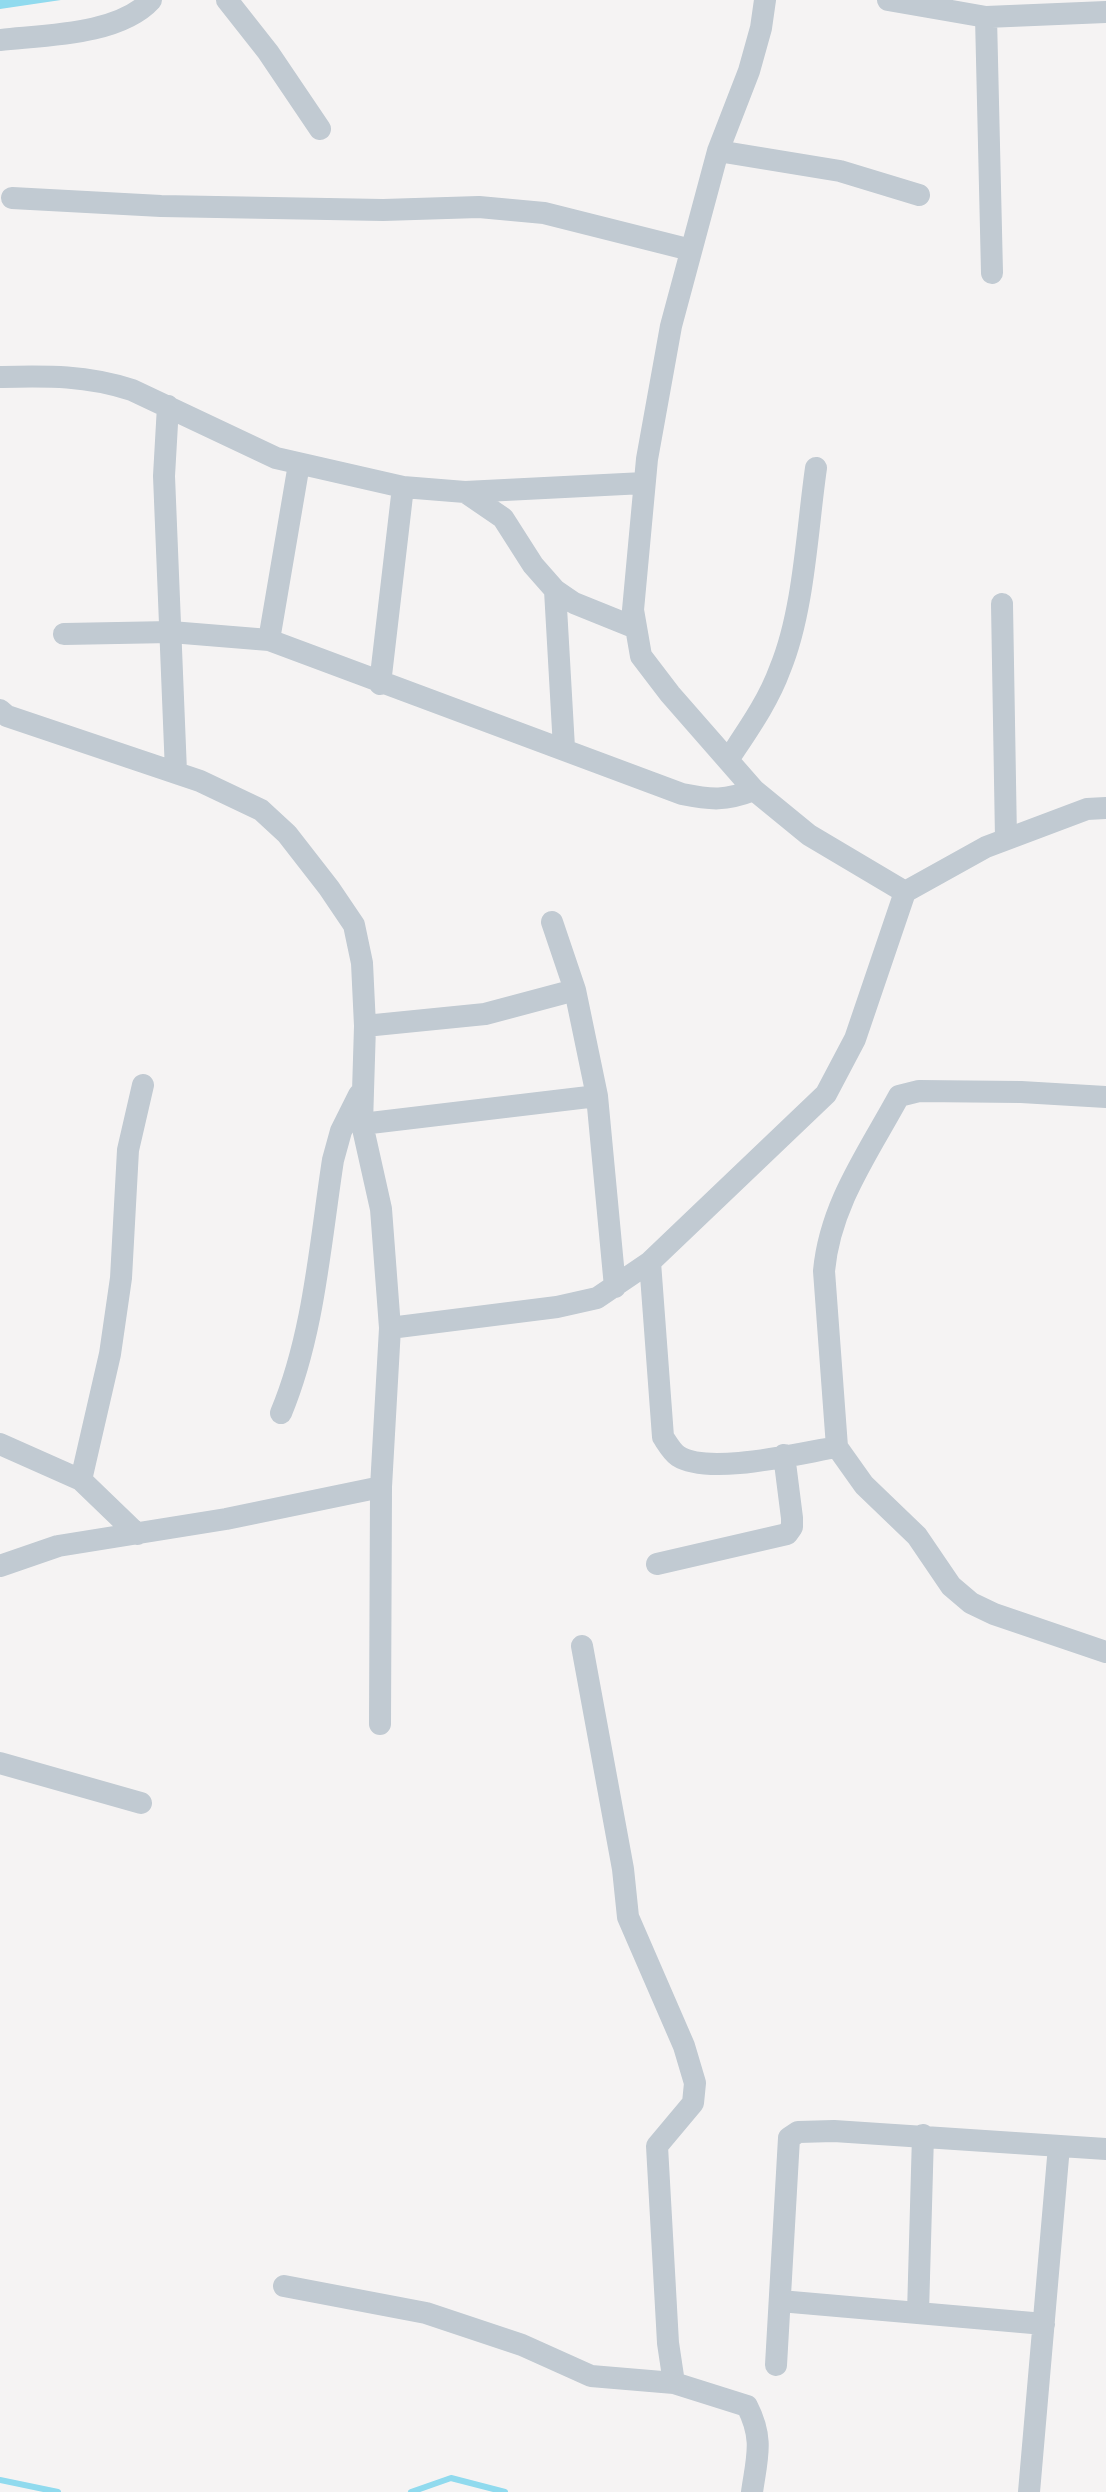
<!DOCTYPE html>
<html>
<head>
<meta charset="utf-8">
<style>
  body { margin:0 }
  canvas { display:block; background:#f5f3f3 }
</style>
</head>
<body>
<canvas width="1106" height="2492"></canvas>
<script>
const ctx = document.querySelector('canvas').getContext('2d');
ctx.lineJoin = 'round';
function paint(path, color) {
  ctx.fillStyle = color;
  ctx.fill(path, 'evenodd');
}
function stroke(path, color, width, dash) {
  ctx.strokeStyle = color;
  ctx.lineWidth = width;
  ctx.lineCap = dash ? 'butt' : 'round';
  ctx.setLineDash(dash || []);
  ctx.stroke(path);
}
const water = new Path2D(`
  M 0,0 L 61,0 L 0,9 Z`);
const stream = new Path2D(`
  M 0,2480 L 58,2492
  M 411,2492 L 451,2478 L 505,2492`);
const street = new Path2D(`
  M 227,0 L 268,52 L 320,129
  M 765,0 L 761,28 L 749,71 L 718,151 L 671,326 L 647,459 L 633,610 L 641,656 L 670,694 L 754,790 L 809,835 L 905,892
  M 888,0 L 986,17 L 1106,12
  M 986,17 L 992,273
  M 0,40 C 45,35 119,35 151,0
  M 718,151 L 840,171 L 919,195
  M 12,198 L 161,206 L 383,210 L 479,207 L 544,213 L 691,250
  M 0,377 C 48,376 85,375 132,390 L 276,458 L 403,487 L 465,492 L 503,518 L 533,565 L 555,590 L 574,603 L 636,628
  M 168,406 L 164,476 L 176,772
  M 299,464 L 269,640 L 682,794 C 712,800 725,801 754,790
  M 465,492 L 644,483
  M 555,590 L 564,748
  M 1002,604 L 1006,839
  M 64,634 L 171,632 L 269,640
  M 380,684 L 403,487
  M 0,710 L 7,716 L 200,781 L 261,810 L 287,834 L 329,888 L 354,925 L 362,963 L 365,1026 L 362,1124 L 381,1209 L 390,1328
  M 728,760 C 747,731 768,702 780,669 C 804,611 807,530 816,468
  M 552,922 L 575,990 L 597,1096 L 615,1287
  M 365,1026 L 485,1014 L 575,990
  M 1106,1097 L 1021,1092 L 919,1091 L 899,1096 C 868,1153 830,1205 824,1271 L 837,1447 L 864,1485 L 917,1536 L 951,1586 L 971,1603 L 994,1614 L 1106,1652
  M 362,1124 L 597,1096
  M 650,1262 L 663,1437 C 667,1443 672,1452 678,1456 C 709,1476 800,1453 837,1447
  M 281,1413 C 314,1334 320,1244 333,1160 L 341,1131 L 359,1095
  M 0,1444 L 81,1480 L 137,1534
  M 81,1480 L 110,1354 L 121,1278 L 128,1150 L 143,1085
  M 657,1564 L 787,1534 L 792,1527 L 792,1518 L 784,1455
  M 0,1566 L 58,1546 L 226,1519 L 381,1487 L 390,1328 L 557,1307 L 597,1298 L 650,1262 L 826,1094 L 855,1039 L 905,892 L 986,847 L 1087,809 L 1106,808
  M 582,1646 L 623,1869 L 628,1917 L 684,2046 L 695,2083 L 693,2103 L 657,2146 L 668,2343 L 674,2383 L 747,2406 C 764,2439 757,2457 752,2492
  M 380,1724 L 381,1487
  M 0,1763 L 141,1803
  M 284,2286 L 426,2313 L 522,2345 L 591,2376 L 674,2383
  M 780,2301 L 1044,2324
  M 918,2313 L 923,2135
  M 776,2365 L 789,2138 L 798,2132 L 834,2131 L 1106,2149
  M 1029,2492 L 1059,2146`);
paint(water, '#90daee');
stroke(stream, '#90daee', 6);
stroke(street, '#c1cad2', 22);
</script>
</body>
</html>
